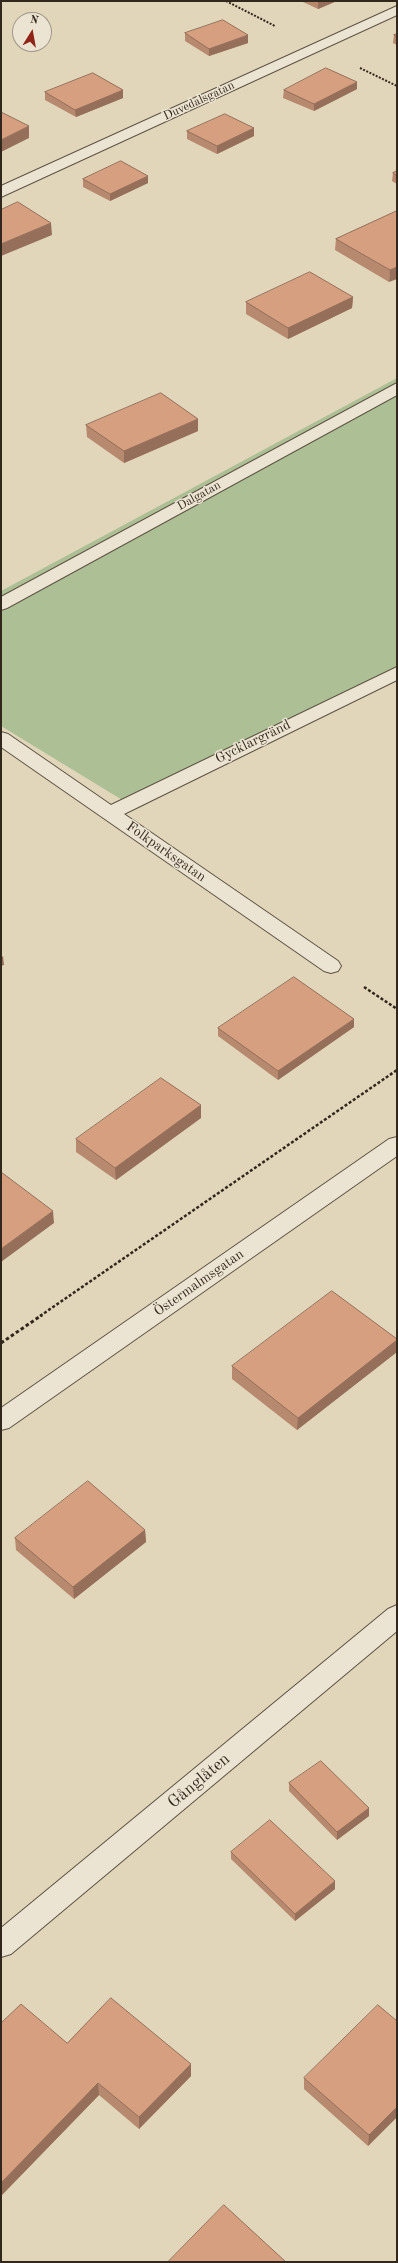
<!DOCTYPE html>
<html>
<head>
<meta charset="utf-8">
<style>
  body { margin:0 }
  #map { position:relative; width:398px; height:2263px; overflow:hidden; background:#e1d6ba; font-family:"Old Standard TT",serif }
  canvas { display:block }
  .frame { position:absolute; inset:0; border:2px solid #32271c; pointer-events:none }
  .north { position:absolute; left:12px; top:12px; width:40px; height:40px; box-sizing:border-box; background:#ece4d2; border:1px solid #a29889; border-radius:50%; rotate:11deg; font-size:11px; font-weight:700; line-height:16px; text-align:center; color:#32271c }
  .north::after { content:''; display:block; margin:auto; width:14px; height:18px; background:#8f2418; clip-path:polygon(50% 0,100% 100%,50% 72%,0 100%) }
</style>
</head>
<body>
<div id="map">
<canvas width="398" height="2263"></canvas>
<div class="frame"></div>
<div class="north">N</div>
</div>
<script>
const ctx = document.querySelector('canvas').getContext('2d');
ctx.lineJoin = 'round';
function paint(path, color) {
  ctx.fillStyle = color;
  ctx.fill(path, 'evenodd');
}
function stroke(path, color, width, dash) {
  ctx.strokeStyle = color;
  ctx.lineWidth = width;
  ctx.lineCap = dash ? 'butt' : 'round';
  ctx.setLineDash(dash || []);
  ctx.stroke(path);
}
function label(font, color, halo, rows, align = 'center') {
  ctx.font = font + ' "Old Standard TT",serif';
  ctx.lineWidth = 3;
  ctx.setLineDash([]);
  ctx.textBaseline = 'middle';
  ctx.strokeStyle = halo;
  ctx.fillStyle = color;
  for (const [text, x, y, turn = 0] of rows) {
    ctx.save();
    ctx.translate(x, y);
    ctx.rotate((+turn || 0) * Math.PI / 180);
    ctx.textAlign = isNaN(turn) ? turn : align;
    if (halo) ctx.strokeText(text, 0, 0);
    ctx.fillText(text, 0, 0);
    ctx.restore();
  }
}
const green = new Path2D(`
  M 397,378 L 397,674 L 137,809 L 1,726 L 1,591 Z`);
const pathFar2 = new Path2D(`
  M 226,1 L 275,26
  M 360,68 L 397,86`);
const pathFar1 = new Path2D(`
  M 364,987 L 397,1009
  M 40,1316 L 397,1070`);
const path = new Path2D(`
  M 1,1343 L 42,1315`);
const minor = new Path2D(`
  M 397,6 L 397,15 L 1,197 L 1,186 Z
  M 397,383 L 397,395 L 7,608 L 1,610 L 1,597 Z
  M 397,667 L 397,680 L 124,814 L 338,961 L 341,966 L 338,971 L 331,973 L 324,971 L 1,747 L 1,732 L 8,734 L 111,805 Z
  M 397,1137 L 397,1156 L 9,1428 L 1,1430 L 1,1408 L 389,1139 Z
  M 397,1605 L 397,1631 L 11,1954 L 1,1957 L 1,1928 L 388,1609 Z`);
const wall = new Path2D(`
  M 301,1 L 337,1 L 318,9 Z
  M 185,33 L 248,43 L 209,56 L 185,41 Z
  M 397,34 L 397,45 L 393,43 L 394,35 Z
  M 357,82 L 357,89 L 314,111 L 283,98 L 284,90 Z
  M 123,90 L 123,98 L 76,117 L 45,100 L 45,92 Z
  M 254,128 L 254,136 L 217,154 L 187,139 L 187,131 Z
  M 397,171 L 397,184 L 392,181 L 393,173 Z
  M 148,176 L 148,183 L 110,201 L 83,187 L 83,179 Z
  M 397,211 L 389,282 L 335,250 L 336,239 Z
  M 353,297 L 352,308 L 288,339 L 246,314 L 246,302 Z
  M 86,425 L 198,431 L 124,463 L 87,437 Z
  M 354,1027 L 278,1080 L 218,1036 L 218,1028 Z
  M 201,1105 L 201,1118 L 116,1180 L 76,1152 L 76,1139 Z
  M 397,1339 L 397,1352 L 297,1430 L 232,1379 L 232,1366 Z
  M 145,1530 L 146,1542 L 74,1599 L 16,1550 L 15,1538 Z
  M 289,1783 L 369,1808 L 369,1816 L 337,1840 L 289,1791 Z
  M 231,1852 L 335,1889 L 295,1921 L 231,1859 Z
  M 397,2021 L 397,2117 L 368,2146 L 304,2089 L 304,2078 Z
  M 1,2023 L 67,2043 L 191,2076 L 139,2129 L 99,2095 L 1,2196 Z`);
const shadedWall = new Path2D(`
  M 320,1 L 337,1 L 318,9 L 318,2 Z
  M 248,35 L 248,43 L 209,56 L 209,49 Z
  M 357,82 L 357,89 L 314,111 L 314,104 Z
  M 123,90 L 123,98 L 76,117 L 75,110 Z
  M 29,126 L 29,138 L 1,152 L 1,140 Z
  M 254,128 L 254,136 L 217,154 L 217,146 Z
  M 148,176 L 148,183 L 110,201 L 110,194 Z
  M 51,223 L 52,235 L 1,256 L 1,244 Z
  M 397,267 L 397,279 L 389,282 L 390,270 Z
  M 353,297 L 352,308 L 288,339 L 288,328 Z
  M 198,419 L 198,431 L 124,463 L 124,451 Z
  M 3,956 L 4,965 L 1,966 L 1,958 Z
  M 354,1019 L 354,1027 L 278,1080 L 278,1071 Z
  M 201,1105 L 201,1118 L 116,1180 L 115,1168 Z
  M 53,1211 L 54,1223 L 1,1262 L 1,1249 Z
  M 397,1340 L 397,1352 L 297,1430 L 298,1418 Z
  M 145,1530 L 146,1542 L 74,1599 L 73,1587 Z
  M 369,1808 L 369,1816 L 337,1840 L 337,1832 Z
  M 335,1881 L 335,1889 L 295,1921 L 295,1914 Z
  M 191,2064 L 191,2076 L 139,2129 L 139,2117 Z
  M 98,2083 L 99,2095 L 1,2196 L 1,2183 Z
  M 397,2107 L 397,2117 L 368,2146 L 369,2135 Z`);
const building = new Path2D(`
  M 223,20 L 248,35 L 209,49 L 185,33 Z
  M 397,34 L 397,37 L 394,35 Z
  M 326,68 L 357,82 L 314,104 L 284,90 Z
  M 93,73 L 123,90 L 75,110 L 45,92 Z
  M 1,112 L 29,126 L 1,140 Z
  M 225,114 L 254,128 L 217,146 L 187,131 Z
  M 121,161 L 148,176 L 110,194 L 83,179 Z
  M 397,171 L 397,176 L 393,173 Z
  M 18,202 L 51,223 L 1,244 L 1,210 Z
  M 397,211 L 397,267 L 390,270 L 336,239 Z
  M 310,272 L 353,297 L 288,328 L 246,302 Z
  M 161,393 L 198,419 L 124,451 L 86,425 Z
  M 294,977 L 354,1019 L 278,1071 L 218,1028 Z
  M 161,1078 L 201,1105 L 115,1168 L 76,1139 Z
  M 1,1172 L 53,1211 L 1,1249 Z
  M 332,1291 L 397,1339 L 397,1340 L 298,1418 L 232,1366 Z
  M 88,1481 L 145,1530 L 73,1587 L 15,1538 Z
  M 321,1761 L 369,1808 L 337,1832 L 289,1783 Z
  M 270,1820 L 335,1881 L 295,1914 L 231,1852 Z
  M 111,1998 L 191,2064 L 139,2117 L 98,2083 L 1,2183 L 1,2023 L 21,2004 L 67,2043 Z
  M 378,2005 L 397,2021 L 397,2107 L 369,2135 L 304,2078 Z
  M 224,2205 L 286,2262 L 168,2262 Z`);
const farStreetnames = [
  ["Duvedalsgatan",199,101,-25],
  ["Dalgatan",199,496,-29]
];
const streetNames = [
  ["Gycklargränd",253,742,-26],
  ["Folkparksgatan",166,852,35],
  ["Östermalmsgatan",199,1283,-35]
];
const nearStreetnames = [
  ["Gånglåten",199,1781,-40]
];
paint(green, '#adbf94');
stroke(minor, '#5e5344', 2);
stroke(pathFar2, '#32271c', 2, [2, 1.5]);
stroke(pathFar1, '#32271c', 2.5, [3, 2]);
stroke(path, '#32271c', 3, [3.5, 2.5]);
paint(minor, '#ece4d2');
paint(wall, '#b7896e');
paint(shadedWall, '#956f5a');
paint(building, '#d59f80');
stroke(building, '#956f5a', 1);
label('12px', '#32271c', '#ece4d2', farStreetnames);
label('14px', '#32271c', '#ece4d2', streetNames);
label('17px', '#32271c', '#ece4d2', nearStreetnames);
</script>
</body>
</html>
